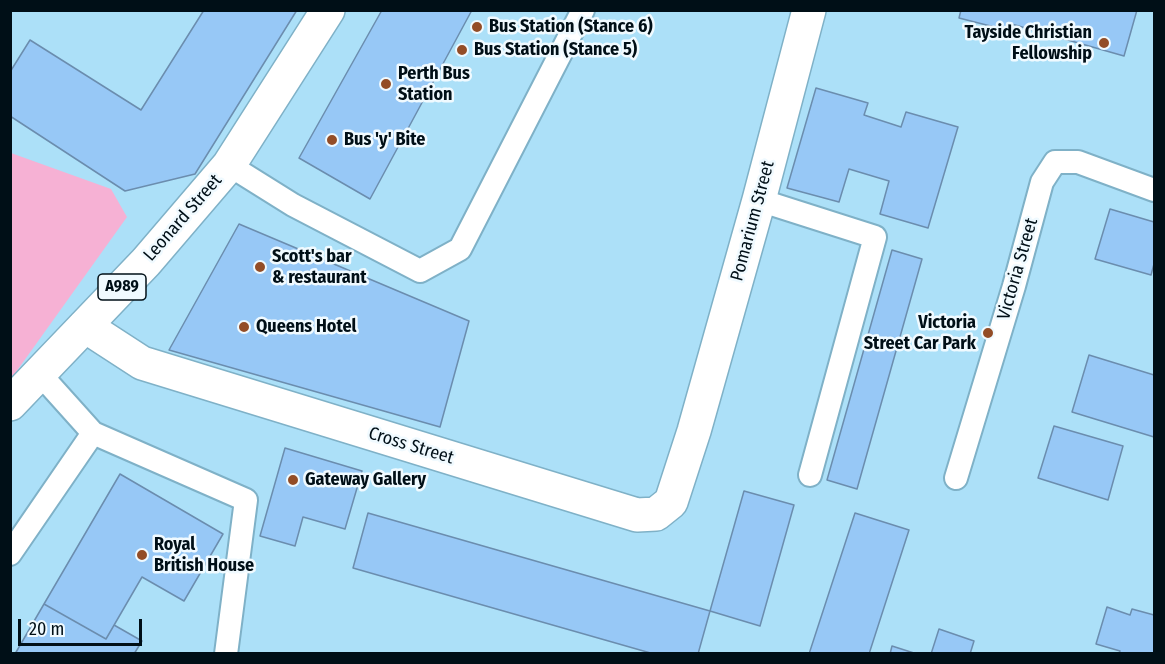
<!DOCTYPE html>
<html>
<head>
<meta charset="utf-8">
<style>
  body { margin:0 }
  #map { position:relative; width:1165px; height:664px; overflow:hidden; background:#ace0f8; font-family:"Fira Sans Condensed",sans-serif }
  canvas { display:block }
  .frame { position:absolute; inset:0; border:12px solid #000f17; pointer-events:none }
  .scale { position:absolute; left:18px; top:619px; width:124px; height:27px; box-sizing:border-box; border:3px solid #000f17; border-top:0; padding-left:8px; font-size:18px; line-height:21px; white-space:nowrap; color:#000f17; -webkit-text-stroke:4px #f0faff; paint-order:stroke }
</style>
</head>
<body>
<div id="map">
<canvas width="1165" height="664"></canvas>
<div class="frame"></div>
<div class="scale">20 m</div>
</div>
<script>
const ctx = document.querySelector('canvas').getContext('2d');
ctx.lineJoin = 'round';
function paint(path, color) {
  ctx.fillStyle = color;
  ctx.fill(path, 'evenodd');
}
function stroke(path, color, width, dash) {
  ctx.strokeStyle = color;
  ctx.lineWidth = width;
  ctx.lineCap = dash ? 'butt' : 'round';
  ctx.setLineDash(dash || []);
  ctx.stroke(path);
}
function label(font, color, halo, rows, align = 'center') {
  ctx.font = font + ' "Fira Sans Condensed",sans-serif';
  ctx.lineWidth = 5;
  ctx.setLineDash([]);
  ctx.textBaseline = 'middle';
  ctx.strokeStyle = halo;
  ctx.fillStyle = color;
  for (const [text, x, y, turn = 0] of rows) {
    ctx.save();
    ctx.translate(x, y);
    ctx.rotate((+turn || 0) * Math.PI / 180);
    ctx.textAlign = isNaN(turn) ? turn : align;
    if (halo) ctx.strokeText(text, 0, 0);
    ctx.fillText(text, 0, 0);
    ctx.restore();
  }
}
const green = new Path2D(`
  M 11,153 L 111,189 L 127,217 L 11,379 Z`);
const building = new Path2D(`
  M 204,10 L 297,10 L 195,174 L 125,191 L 10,116 L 10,72 L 30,40 L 141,110 Z
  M 382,10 L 472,10 L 370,199 L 299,158 Z
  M 961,10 L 1137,10 L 1124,56 L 1008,23 L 1006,30 L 959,18 Z
  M 816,88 L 868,103 L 864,115 L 901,127 L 906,112 L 958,127 L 928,228 L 880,214 L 889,181 L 849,169 L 839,202 L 787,188 Z
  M 1110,209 L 1154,222 L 1154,264 L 1151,275 L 1095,259 Z
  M 239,224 L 469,321 L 440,427 L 169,350 Z
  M 892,250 L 922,259 L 857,489 L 827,480 Z
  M 1089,355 L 1154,375 L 1154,437 L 1072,412 Z
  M 1054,426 L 1123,446 L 1108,500 L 1038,478 Z
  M 285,448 L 362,471 L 345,529 L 303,517 L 295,546 L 260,536 Z
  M 120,474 L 223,534 L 184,601 L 142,577 L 106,639 L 44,604 Z
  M 744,491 L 794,505 L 760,626 L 710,611 Z
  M 368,513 L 710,611 L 698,654 L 654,654 L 353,568 Z
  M 855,513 L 909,530 L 869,654 L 809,654 Z
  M 44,604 L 106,639 L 114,625 L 142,641 L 134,654 L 15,654 Z
  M 1107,607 L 1130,615 L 1132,609 L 1154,615 L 1154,654 L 1119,654 L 1120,651 L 1096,644 Z
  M 939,629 L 974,641 L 970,654 L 931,654 Z
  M 892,646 L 917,654 L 890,654 Z`);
const lane = new Path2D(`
  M 229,165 L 293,205 L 420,271 L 460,249 L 583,10
  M 759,200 L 875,237 L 810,475
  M 40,374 L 93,433 L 246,500 L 226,654
  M 956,478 L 1014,286 L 1042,182 L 1055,162 L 1078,162 L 1154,190
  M 10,554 L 93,433`);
const street = new Path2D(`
  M 85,326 L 142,363 L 637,515 L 656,514 L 671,502 L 694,431 L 759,200 L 809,10`);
const primary = new Path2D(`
  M 10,404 L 146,262 L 229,165 L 328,10`);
const markers = [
  [477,27,6,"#934d27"],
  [1104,43,6,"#934d27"],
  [462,50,6,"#934d27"],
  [386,84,6,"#934d27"],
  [332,140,6,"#934d27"],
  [260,267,6,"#934d27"],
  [244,327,6,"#934d27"],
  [988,333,6,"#934d27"],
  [293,480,6,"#934d27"],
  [142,555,6,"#934d27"]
];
const shields = [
  [122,287,48]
];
const shieldNames = [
  ["A989",122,287]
];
const poiNames = [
  ["Bus Station (Stance 6)",489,27],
  ["Tayside Christian",1092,33,"right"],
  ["Fellowship",1092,54,"right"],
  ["Bus Station (Stance 5)",474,50],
  ["Perth Bus",398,74],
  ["Station",398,95],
  ["Bus 'y' Bite",344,140],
  ["Scott's bar",272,257],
  ["& restaurant",272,278],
  ["Victoria",976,323,"right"],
  ["Street Car Park",976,344,"right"],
  ["Queens Hotel",256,327],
  ["Gateway Gallery",305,480],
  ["Royal",154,545],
  ["British House",154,566]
];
const streetNames = [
  ["Leonard Street",183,218,-49],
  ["Pomarium Street",753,221,-75],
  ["Victoria Street",1018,269,-74],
  ["Cross Street",411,446,17]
];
paint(green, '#f6b1d4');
paint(building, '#97c8f6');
stroke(building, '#6b8dae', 1.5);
stroke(lane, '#7fb1c7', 26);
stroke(street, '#7fb1c7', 36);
stroke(primary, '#7fb1c7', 36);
stroke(lane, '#fff', 22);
stroke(street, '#fff', 33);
stroke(primary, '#fff', 33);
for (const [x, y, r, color] of markers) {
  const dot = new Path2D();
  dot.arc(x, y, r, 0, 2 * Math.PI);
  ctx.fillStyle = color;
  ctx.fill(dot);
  stroke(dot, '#f0faff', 2);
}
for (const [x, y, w] of shields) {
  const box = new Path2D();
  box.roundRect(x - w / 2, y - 13, w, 26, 4.5);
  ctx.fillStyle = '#f0faff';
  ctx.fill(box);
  stroke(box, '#000f17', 1.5);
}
label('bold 16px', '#000f17', null, shieldNames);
label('bold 18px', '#000f17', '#f0faff', poiNames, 'left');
label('18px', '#000f17', '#f0faff', streetNames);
</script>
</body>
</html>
